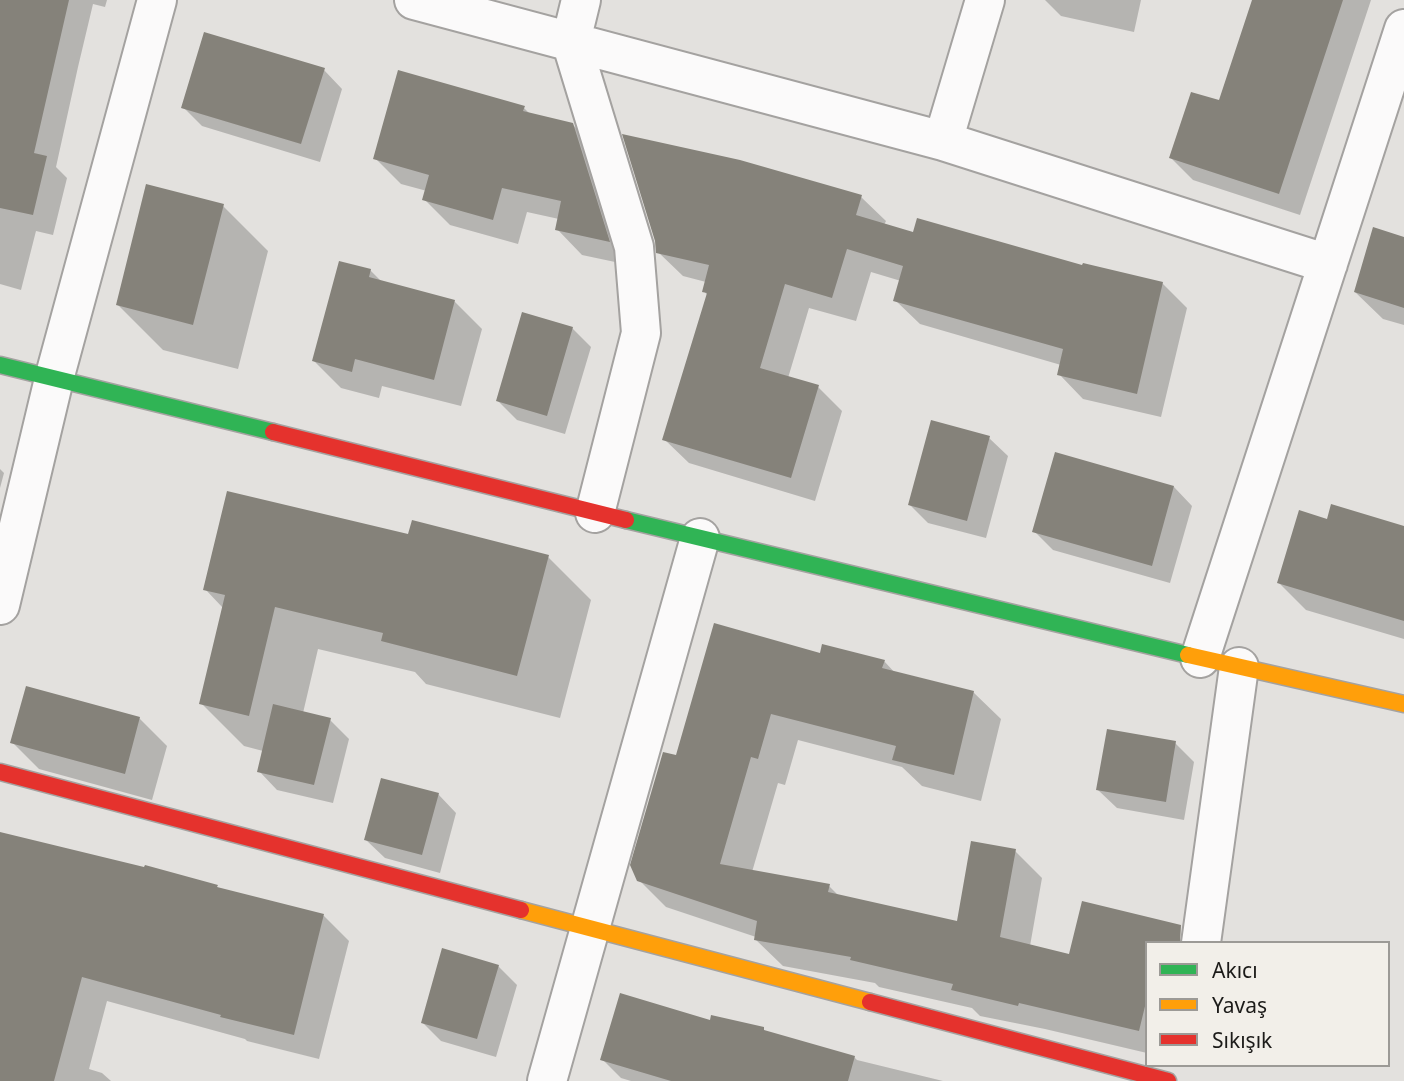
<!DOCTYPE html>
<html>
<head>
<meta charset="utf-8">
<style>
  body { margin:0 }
  #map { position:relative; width:1404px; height:1081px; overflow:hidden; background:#e3e1de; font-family:"Noto Sans",sans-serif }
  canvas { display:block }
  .legend { position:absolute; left:1145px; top:941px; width:245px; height:126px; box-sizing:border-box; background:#f2efe9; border:2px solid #9c9a96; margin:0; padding:9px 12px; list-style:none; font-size:21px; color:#1c1b19 }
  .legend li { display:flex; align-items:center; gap:14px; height:35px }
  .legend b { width:35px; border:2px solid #9c9a96 }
</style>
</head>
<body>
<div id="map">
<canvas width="1404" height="1081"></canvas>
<ul class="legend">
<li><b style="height:9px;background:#30b455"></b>Akıcı</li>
<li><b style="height:9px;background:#ff9f0a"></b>Yavaş</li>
<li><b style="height:9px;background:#e5322d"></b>Sıkışık</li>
</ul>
</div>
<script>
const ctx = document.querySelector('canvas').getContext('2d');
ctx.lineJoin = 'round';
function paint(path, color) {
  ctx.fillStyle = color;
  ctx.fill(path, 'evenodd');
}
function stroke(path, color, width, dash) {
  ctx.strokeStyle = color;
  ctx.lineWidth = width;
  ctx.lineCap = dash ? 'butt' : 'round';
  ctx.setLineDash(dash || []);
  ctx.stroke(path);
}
const shadow = new Path2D(`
  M 0,0 L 107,0 L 105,7 L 93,4 L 78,67 L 56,167 L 67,178 L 53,235 L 36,231 L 21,290 L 0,284 Z
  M 1045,0 L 1141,0 L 1134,32 L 1061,16 Z
  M 1253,0 L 1371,0 L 1300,215 L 1193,180 L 1171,158 L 1220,103 Z
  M 324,70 L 342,89 L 320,162 L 202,126 L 183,107 Z
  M 524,108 L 531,115 L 572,124 L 598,150 L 634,266 L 582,255 L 557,229 L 559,219 L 527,212 L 518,244 L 450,225 L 424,199 L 427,191 L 401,184 L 375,158 Z
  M 861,197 L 886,221 L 884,225 L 915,234 L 1162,283 L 1187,308 L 1161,417 L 1083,399 L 1059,374 L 1061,365 L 920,324 L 895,300 L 901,281 L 871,272 L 856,321 L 809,308 L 788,378 L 818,387 L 842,411 L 815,501 L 689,463 L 664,439 L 708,296 L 704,291 L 706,282 L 683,276 L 658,252 Z
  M 223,206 L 268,251 L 238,369 L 163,350 L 118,305 Z
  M 1404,238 L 1404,325 L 1383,319 L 1355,292 Z
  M 370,270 L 382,282 L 454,301 L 482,329 L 461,406 L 382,386 L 379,398 L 341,388 L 314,361 Z
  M 572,328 L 591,347 L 565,434 L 517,420 L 498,401 Z
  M 989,438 L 1008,456 L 986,538 L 928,523 L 910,505 Z
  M 0,469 L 4,473 L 0,488 Z
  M 1174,487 L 1192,506 L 1170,583 L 1053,550 L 1034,531 Z
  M 1328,521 L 1404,527 L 1404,639 L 1306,610 L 1279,583 Z
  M 410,536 L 548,557 L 591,600 L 560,718 L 426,684 L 415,672 L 318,649 L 303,713 L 330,720 L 349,739 L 333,803 L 277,790 L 259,771 L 263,751 L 244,746 L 201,703 L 223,608 L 205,589 Z
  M 821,655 L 884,661 L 896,674 L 973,692 L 1001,719 L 981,801 L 922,786 L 902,767 L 798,740 L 785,785 L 778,783 L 752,872 L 829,886 L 839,896 L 958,923 L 1015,851 L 1042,878 L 1030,946 L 1070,956 L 1164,923 L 1184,943 L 1147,943 L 1147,1053 L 1045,1029 L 980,1016 L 972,1008 L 879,987 L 875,983 L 783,966 L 755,939 L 756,937 L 666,907 L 639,880 L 677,758 Z
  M 139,718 L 167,746 L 152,800 L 39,769 L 12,742 Z
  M 1175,743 L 1194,762 L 1184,820 L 1117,808 L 1098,790 Z
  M 438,794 L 456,813 L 440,873 L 385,858 L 366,840 Z
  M 0,834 L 217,887 L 220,890 L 324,916 L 349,941 L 319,1059 L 247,1041 L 245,1039 L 107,1001 L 89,1069 L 102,1073 L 111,1081 L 0,1081 Z
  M 498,966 L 517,985 L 496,1057 L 441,1041 L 423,1023 Z
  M 711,1022 L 763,1029 L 767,1033 L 854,1057 L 857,1060 L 943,1081 L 631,1081 L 621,1078 L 602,1059 Z`);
const building = new Path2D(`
  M 0,0 L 69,0 L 34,153 L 47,156 L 33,215 L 0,208 Z
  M 1252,0 L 1343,0 L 1279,194 L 1169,158 L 1191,92 L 1219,100 Z
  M 204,32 L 325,68 L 301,144 L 181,108 Z
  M 398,70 L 525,106 L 523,111 L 573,123 L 610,242 L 555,230 L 561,201 L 502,188 L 493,220 L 422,200 L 429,175 L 373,159 Z
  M 622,134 L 740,160 L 862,195 L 856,215 L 913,232 L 917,218 L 1082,265 L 1083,263 L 1163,282 L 1137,394 L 1057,375 L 1063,349 L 893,301 L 903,266 L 847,249 L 832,298 L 785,284 L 760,368 L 819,385 L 791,478 L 662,440 L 707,293 L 702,292 L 709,265 L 656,253 L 655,241 Z
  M 146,184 L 224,204 L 193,325 L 116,305 Z
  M 1373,227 L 1404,237 L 1404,308 L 1354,292 Z
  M 339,261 L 371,269 L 369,277 L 455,300 L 434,380 L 355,359 L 352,372 L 312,361 Z
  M 522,312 L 573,327 L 547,416 L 496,401 Z
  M 931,420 L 990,436 L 967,521 L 908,505 Z
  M 1055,452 L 1174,486 L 1152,566 L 1032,532 Z
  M 227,491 L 408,534 L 412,520 L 549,555 L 517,676 L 381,641 L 383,633 L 275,607 L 249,716 L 199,704 L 225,595 L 203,590 Z
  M 1331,504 L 1404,526 L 1404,621 L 1277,583 L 1299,510 L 1327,519 Z
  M 714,623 L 820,653 L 822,644 L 885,660 L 882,668 L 974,691 L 954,775 L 892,760 L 896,746 L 771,714 L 758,759 L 751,757 L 720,864 L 830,884 L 828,892 L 957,921 L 971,841 L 1016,849 L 1000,937 L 1069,954 L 1082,901 L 1181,925 L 1180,943 L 1147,943 L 1147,998 L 1139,1031 L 1019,1003 L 1018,1006 L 951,990 L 953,984 L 850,960 L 851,957 L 754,940 L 757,921 L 637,881 L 630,865 L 663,752 L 676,755 Z
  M 26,686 L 140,717 L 125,774 L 10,743 Z
  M 273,704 L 331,718 L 314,785 L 257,772 Z
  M 1107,729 L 1176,741 L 1166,802 L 1096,790 Z
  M 381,778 L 439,793 L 422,855 L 364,840 Z
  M 0,832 L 144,867 L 145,865 L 218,885 L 217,887 L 324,914 L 294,1035 L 220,1017 L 221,1015 L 82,977 L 54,1081 L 0,1081 Z
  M 442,948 L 499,965 L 477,1039 L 421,1023 Z
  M 620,993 L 710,1020 L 711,1015 L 764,1027 L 764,1030 L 855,1056 L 848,1081 L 671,1081 L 600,1060 Z`);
const street = new Path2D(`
  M 414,0 L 943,141 L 985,0
  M 581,0 L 571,41 L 634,247 L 641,333 L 595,513
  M 943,141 L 1328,264
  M 0,605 L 54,379 L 157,0
  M 1200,658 L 1404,29
  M 1201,943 L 1239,667
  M 547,1081 L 700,538`);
const fast = new Path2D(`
  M 0,365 L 273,432
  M 626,520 L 1188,655`);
const slow = new Path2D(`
  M 1188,655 L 1404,704
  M 521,910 L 870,1002`);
const jam = new Path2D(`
  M 273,432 L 626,520
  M 0,772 L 521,910
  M 870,1002 L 1168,1081`);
paint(shadow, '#0003');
paint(building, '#85827a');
stroke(street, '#a4a2a0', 42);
stroke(fast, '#a4a2a0', 19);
stroke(slow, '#a4a2a0', 19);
stroke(jam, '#a4a2a0', 19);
stroke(street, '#fbfafa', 38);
stroke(fast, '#30b455', 16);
stroke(slow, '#ff9f0a', 16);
stroke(jam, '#e5322d', 16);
</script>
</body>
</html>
